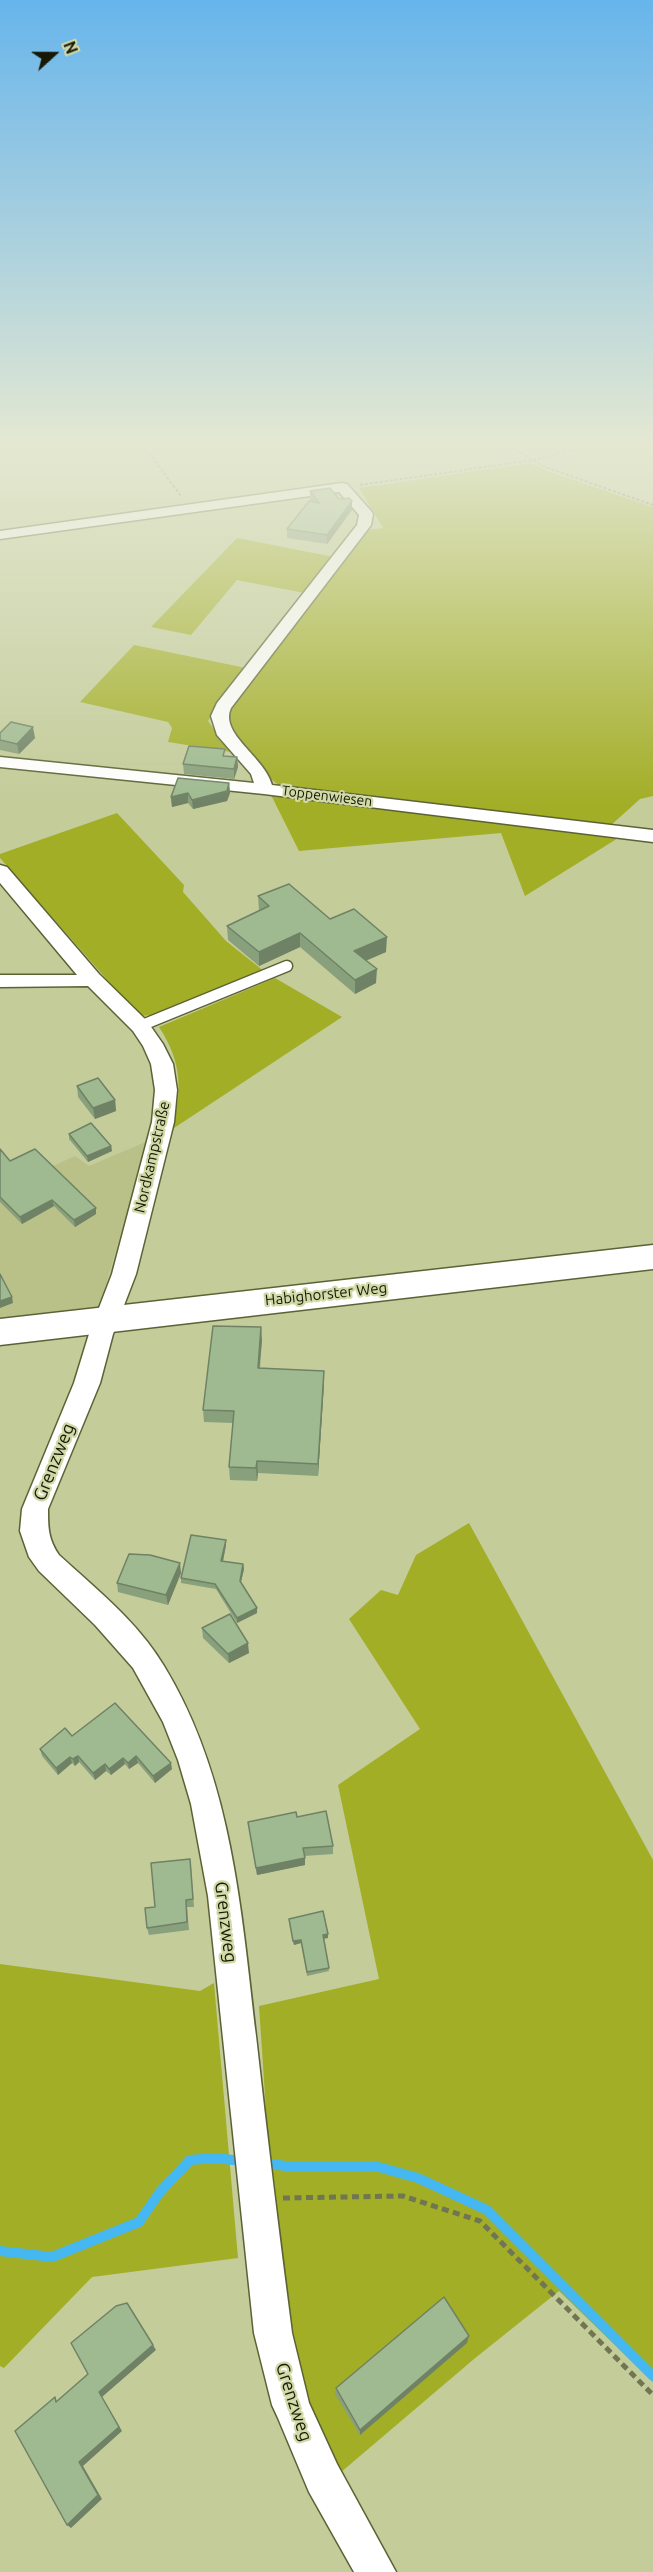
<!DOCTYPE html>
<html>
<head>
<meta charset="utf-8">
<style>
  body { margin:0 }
  #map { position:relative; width:653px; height:2572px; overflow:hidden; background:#c4cc9a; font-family:Ubuntu,sans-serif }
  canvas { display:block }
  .north { position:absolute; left:24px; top:24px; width:60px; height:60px; -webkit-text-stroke:4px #d1d9a7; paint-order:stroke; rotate:69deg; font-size:16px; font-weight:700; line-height:24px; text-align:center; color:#171906 }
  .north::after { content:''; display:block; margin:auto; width:21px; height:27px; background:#171906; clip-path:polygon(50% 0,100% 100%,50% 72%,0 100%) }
</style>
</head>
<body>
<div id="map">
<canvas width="653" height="2572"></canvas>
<div class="north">N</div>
</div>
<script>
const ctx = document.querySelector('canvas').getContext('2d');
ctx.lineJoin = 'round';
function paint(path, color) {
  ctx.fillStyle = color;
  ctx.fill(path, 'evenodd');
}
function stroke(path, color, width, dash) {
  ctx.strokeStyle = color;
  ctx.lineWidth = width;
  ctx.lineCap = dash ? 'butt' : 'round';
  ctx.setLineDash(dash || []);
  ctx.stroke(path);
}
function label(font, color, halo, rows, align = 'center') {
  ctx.font = font + ' Ubuntu,sans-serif';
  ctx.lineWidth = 4.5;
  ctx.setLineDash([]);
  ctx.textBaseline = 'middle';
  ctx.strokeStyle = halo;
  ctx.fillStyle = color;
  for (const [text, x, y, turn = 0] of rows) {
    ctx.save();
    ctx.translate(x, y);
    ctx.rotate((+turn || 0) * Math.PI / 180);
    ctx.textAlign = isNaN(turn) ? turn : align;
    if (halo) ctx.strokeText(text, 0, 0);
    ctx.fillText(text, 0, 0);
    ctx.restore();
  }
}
const built = new Path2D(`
  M 148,1141 L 99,1308 L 0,1320 L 0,1188 L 2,1189 L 75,1156 L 89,1166 Z`);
const green = new Path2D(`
  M 531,463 L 550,472 L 653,507 L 653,796 L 640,799 L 610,826 L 309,790 C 301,789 289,789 281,786 C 267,780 229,732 224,718 L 233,703 L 366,530 L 383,528 L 359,488 Z
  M 237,538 L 334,557 L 304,593 L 237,580 L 191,635 L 151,627 Z
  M 134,645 L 246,668 L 208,721 L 231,752 L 168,742 L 172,728 L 168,722 L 80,702 Z
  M 271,795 L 623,835 L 525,896 L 501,833 L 299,851 Z
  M 117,813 L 184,885 L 183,892 L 226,941 L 265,972 L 153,1015 L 139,1016 L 0,858 L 0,854 Z
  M 275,978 L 342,1017 L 171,1130 C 183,1091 182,1062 159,1027 Z
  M 469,1523 L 653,1860 L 653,2382 L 559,2291 L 474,2359 L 340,2473 L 304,2395 L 276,2259 L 259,2006 L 379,1979 L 338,1785 L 420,1729 L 349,1619 L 381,1590 L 398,1595 L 416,1555 Z
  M 0,1964 L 200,1991 L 214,1983 L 238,2258 L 92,2277 L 4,2368 L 0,2366 Z`);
const stream = new Path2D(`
  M 263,2163 L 286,2166 L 375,2166 L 418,2178 L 487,2210 L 653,2376
  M 0,2251 L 52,2257 L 139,2222 L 160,2192 L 190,2160 L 214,2158 L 243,2161`);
const pathFar1 = new Path2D(`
  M 143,445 L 181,496
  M 508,445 L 545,467 L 653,505
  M 360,485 L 533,460 L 595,445`);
const path = new Path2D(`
  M 283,2198 L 403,2196 L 480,2221 L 653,2395`);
const lane = new Path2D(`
  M 140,1026 L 287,966`);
const street = new Path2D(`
  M 342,483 L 347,484 L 371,511 L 373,514 L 371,525 L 231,708 C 219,734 265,757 272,785 L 653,830 L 653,842 L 264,794 L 0,767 L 0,757 L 254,783 L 251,774 L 217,735 L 211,716 L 217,703 L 357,525 L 359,515 L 339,492 L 0,539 L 0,531 Z
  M 0,865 L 7,867 L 99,974 L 147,1021 L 163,1044 L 173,1064 L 177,1090 L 174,1122 L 136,1274 L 113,1334 L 100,1383 L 48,1509 C 48,1527 48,1539 59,1555 C 96,1589 138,1622 164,1666 C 232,1778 241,1909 256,2036 C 267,2135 279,2234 292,2333 L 309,2403 L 337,2464 L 396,2572 L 354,2572 L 309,2492 L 278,2418 L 272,2405 L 254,2333 L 208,1896 L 191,1804 L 178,1760 L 163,1722 L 133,1668 L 95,1625 L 39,1571 L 29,1557 L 20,1531 L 22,1509 L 74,1383 L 89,1334 L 112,1274 L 152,1122 L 155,1090 L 151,1064 L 143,1046 L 133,1031 L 88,986 L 0,987 L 0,975 L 77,975 L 0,883 Z`);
const secondary = new Path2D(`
  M 653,1245 L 653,1269 L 0,1345 L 0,1319 Z`);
const wall = new Path2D(`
  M 310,491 L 339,499 L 352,501 L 352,510 L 327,544 L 287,538 L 287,529 L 311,501 L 310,500 Z
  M 0,733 L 35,738 L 19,754 L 0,750 Z
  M 226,756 L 237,757 L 238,767 L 234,779 L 184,774 L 183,764 Z
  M 229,783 L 230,793 L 227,801 L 193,809 L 188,803 L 172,807 L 171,797 Z
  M 258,896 L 330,919 L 386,952 L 366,960 L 376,983 L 355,994 L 300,947 L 259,966 L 228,940 L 227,926 L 259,911 Z
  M 77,1086 L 115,1100 L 116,1111 L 95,1119 L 78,1097 Z
  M 69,1134 L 111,1146 L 112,1151 L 88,1162 L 69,1139 Z
  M 0,1149 L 10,1161 L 96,1214 L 75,1227 L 54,1206 L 22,1224 L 0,1202 Z
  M 262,1340 L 260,1368 L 324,1384 L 318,1476 L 258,1473 L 257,1481 L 230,1480 L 229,1467 L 233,1423 L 204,1422 L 203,1410 Z
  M 226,1540 L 226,1545 L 223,1561 L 243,1564 L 244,1569 L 241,1582 L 257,1608 L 257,1613 L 237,1623 L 216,1589 L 181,1583 L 181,1578 Z
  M 181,1573 L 168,1605 L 118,1592 L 117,1583 Z
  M 202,1628 L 249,1653 L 229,1663 L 203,1638 Z
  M 115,1703 L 172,1769 L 155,1783 L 138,1763 L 129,1769 L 125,1764 L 111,1775 L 106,1771 L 95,1780 L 79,1762 L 75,1766 L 72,1763 L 58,1775 L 42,1756 L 40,1749 L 72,1736 Z
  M 297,1817 L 333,1846 L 333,1854 L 304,1856 L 305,1865 L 257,1875 L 248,1822 Z
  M 191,1866 L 194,1907 L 187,1907 L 189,1930 L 149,1935 L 147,1928 L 155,1907 Z
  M 289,1919 L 328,1938 L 324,1938 L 329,1971 L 307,1976 L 301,1943 L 294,1945 Z
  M 467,2343 L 360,2435 L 335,2394 L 336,2388 Z`);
const shadedWall = new Path2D(`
  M 352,501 L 352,510 L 327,544 L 327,535 Z
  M 33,727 L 35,738 L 19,754 L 17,744 Z
  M 237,757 L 238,767 L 234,779 L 234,769 Z
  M 229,783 L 230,793 L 227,801 L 193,809 L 192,800 Z
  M 188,793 L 188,803 L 172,807 L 171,797 Z
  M 300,933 L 300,947 L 259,966 L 259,952 Z
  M 387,937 L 386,952 L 354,966 L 354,951 Z
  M 377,969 L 376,983 L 355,994 L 355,980 Z
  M 115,1100 L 116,1111 L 95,1119 L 93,1108 Z
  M 111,1146 L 112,1151 L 88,1162 L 87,1156 Z
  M 52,1200 L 54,1206 L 22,1224 L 20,1217 Z
  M 96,1208 L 96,1214 L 75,1227 L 74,1220 Z
  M 12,1297 L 13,1303 L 0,1308 L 0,1301 Z
  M 261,1327 L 262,1340 L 258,1381 L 258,1368 Z
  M 324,1371 L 324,1384 L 318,1476 L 318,1464 Z
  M 257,1461 L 258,1473 L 257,1481 L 256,1468 Z
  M 226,1540 L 226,1545 L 222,1566 L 221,1561 Z
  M 180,1563 L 181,1573 L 168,1605 L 166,1595 Z
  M 243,1564 L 244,1569 L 240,1586 L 240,1581 Z
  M 257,1608 L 257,1613 L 237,1623 L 237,1618 Z
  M 248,1643 L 249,1653 L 229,1663 L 228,1654 Z
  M 78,1756 L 79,1762 L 75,1766 L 73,1759 Z
  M 136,1756 L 138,1763 L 129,1769 L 128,1763 Z
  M 70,1757 L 72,1763 L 58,1775 L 56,1768 Z
  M 123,1758 L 125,1764 L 111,1775 L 109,1769 Z
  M 171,1763 L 172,1769 L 155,1783 L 153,1776 Z
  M 105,1764 L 106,1771 L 95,1780 L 93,1773 Z
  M 305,1858 L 305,1865 L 257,1875 L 256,1868 Z
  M 328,1934 L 328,1938 L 323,1939 L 323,1935 Z
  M 301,1940 L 301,1943 L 294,1945 L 293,1941 Z
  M 469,2336 L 467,2343 L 360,2435 L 360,2430 Z
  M 153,2345 L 156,2350 L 102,2397 L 122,2431 L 83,2466 L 102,2499 L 71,2528 L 67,2525 L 79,2462 L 99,2392 Z`);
const building = new Path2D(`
  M 330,488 L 339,499 L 349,498 L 352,501 L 327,535 L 287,529 L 309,501 L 319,503 L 310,491 Z
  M 11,722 L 33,727 L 17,744 L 0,740 L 0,733 Z
  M 189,746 L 225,749 L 223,756 L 237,757 L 234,769 L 183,764 Z
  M 178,778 L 229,783 L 227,791 L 192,800 L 188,793 L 171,797 Z
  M 289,884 L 330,919 L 354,909 L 387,937 L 354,951 L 377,969 L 355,980 L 300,933 L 259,952 L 227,926 L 269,906 L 258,896 Z
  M 98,1078 L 115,1100 L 93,1108 L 77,1086 Z
  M 91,1123 L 111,1146 L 87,1156 L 69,1134 Z
  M 0,1149 L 10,1161 L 35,1149 L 96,1208 L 74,1220 L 52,1200 L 20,1217 L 0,1197 Z
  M 0,1274 L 12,1297 L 0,1301 Z
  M 213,1326 L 261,1327 L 258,1368 L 324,1371 L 318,1464 L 257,1461 L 256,1468 L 229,1467 L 234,1411 L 203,1410 Z
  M 191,1535 L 226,1540 L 221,1561 L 243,1564 L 240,1581 L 257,1608 L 237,1618 L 215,1584 L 181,1578 Z
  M 129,1554 L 150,1555 L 180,1563 L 166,1595 L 117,1583 Z
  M 230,1614 L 248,1643 L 228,1654 L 202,1628 Z
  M 115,1703 L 171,1763 L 153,1776 L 136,1756 L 128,1763 L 123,1758 L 109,1769 L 105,1764 L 93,1773 L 78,1756 L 73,1759 L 70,1757 L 56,1768 L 40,1749 L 65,1728 L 72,1736 Z
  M 326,1811 L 333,1846 L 303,1848 L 305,1858 L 256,1868 L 248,1822 L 296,1812 L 297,1817 Z
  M 190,1859 L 193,1899 L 186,1900 L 187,1922 L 147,1928 L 145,1908 L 155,1907 L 151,1863 Z
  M 323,1911 L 328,1934 L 323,1935 L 329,1968 L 307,1972 L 301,1940 L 293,1941 L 289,1919 Z
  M 444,2297 L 469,2336 L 360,2430 L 336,2388 Z
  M 127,2303 L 153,2345 L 99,2392 L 119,2427 L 79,2462 L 98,2495 L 67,2525 L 15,2431 L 55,2397 L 56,2402 L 88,2374 L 71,2343 L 116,2306 Z`);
const farStreetnames = [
  ["Toppenwiesen",327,796,7]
];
const streetNames = [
  ["Nordkampstraße",152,1157,-77],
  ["Habighorster Weg",326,1294,-6]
];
const nearStreetnames = [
  ["Grenzweg",54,1462,-68],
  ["Grenzweg",226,1922,83],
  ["Grenzweg",294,2402,72]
];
paint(built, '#b9c188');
paint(green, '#a2ae26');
stroke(stream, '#45b7f1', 10);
stroke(lane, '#5c6235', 13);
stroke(street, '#5c6235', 3);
stroke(secondary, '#5c6235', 3);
stroke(pathFar1, '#707552', 2, [3, 2]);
stroke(path, '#707552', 5, [7, 4.5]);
stroke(lane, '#fff', 10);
paint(street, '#fff');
paint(secondary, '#fff');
paint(wall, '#89a07c');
paint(shadedWall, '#6f8265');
paint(building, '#9fba90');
stroke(building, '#6f8265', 1.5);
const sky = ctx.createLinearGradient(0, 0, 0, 805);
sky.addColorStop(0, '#67b5ec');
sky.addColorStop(0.55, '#e4e8d2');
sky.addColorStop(1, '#e4e8d200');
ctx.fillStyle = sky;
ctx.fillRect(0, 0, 653, 805);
label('14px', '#171906', '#d1d9a7', farStreetnames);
label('15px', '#171906', '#d1d9a7', streetNames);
label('18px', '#171906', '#d1d9a7', nearStreetnames);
</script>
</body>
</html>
